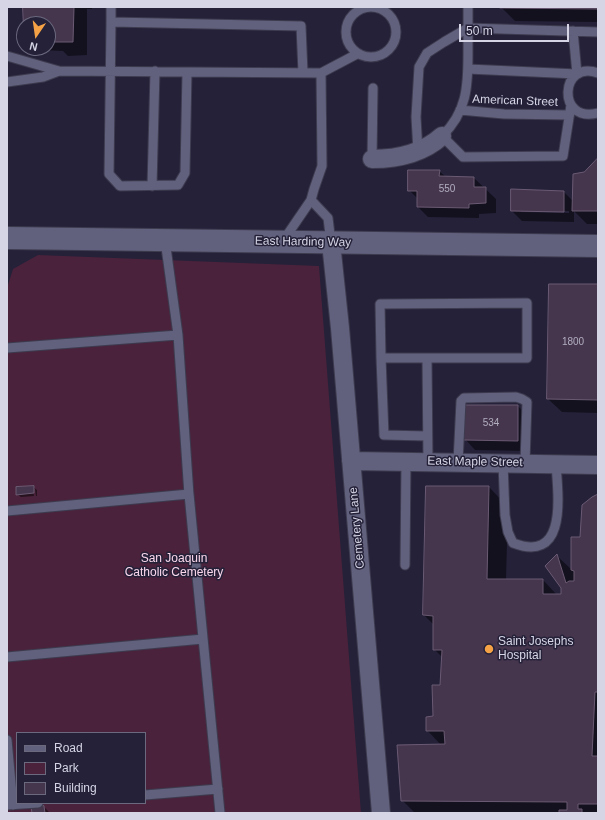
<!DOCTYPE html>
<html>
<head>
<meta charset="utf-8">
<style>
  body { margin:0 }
  #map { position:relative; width:605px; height:820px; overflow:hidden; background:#242139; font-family:Helvetica,sans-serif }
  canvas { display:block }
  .frame { position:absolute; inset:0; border:8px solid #d5d5e5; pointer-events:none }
  .legend { position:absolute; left:16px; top:732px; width:130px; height:72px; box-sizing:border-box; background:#242139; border:1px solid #6b697e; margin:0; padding:5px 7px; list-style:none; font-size:12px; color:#d5d5e5 }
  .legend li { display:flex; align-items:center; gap:8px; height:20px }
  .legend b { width:20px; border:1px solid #6b697e }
  .north { position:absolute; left:16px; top:16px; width:40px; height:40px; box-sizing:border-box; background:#242139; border:1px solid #6b697e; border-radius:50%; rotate:193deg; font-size:11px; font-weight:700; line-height:16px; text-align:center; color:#d5d5e5 }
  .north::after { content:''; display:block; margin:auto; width:14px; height:18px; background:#f5a246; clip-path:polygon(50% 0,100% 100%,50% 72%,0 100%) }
  .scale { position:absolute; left:459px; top:24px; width:110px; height:18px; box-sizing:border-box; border:2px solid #d5d5e5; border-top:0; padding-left:5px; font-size:12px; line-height:14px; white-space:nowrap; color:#d5d5e5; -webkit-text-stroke:3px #242139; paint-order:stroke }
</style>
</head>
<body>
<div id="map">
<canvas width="605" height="820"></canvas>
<div class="frame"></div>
<ul class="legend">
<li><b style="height:5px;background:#62617d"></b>Road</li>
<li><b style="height:11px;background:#4a223b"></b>Park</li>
<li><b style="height:11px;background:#46364d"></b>Building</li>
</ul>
<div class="north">N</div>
<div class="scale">50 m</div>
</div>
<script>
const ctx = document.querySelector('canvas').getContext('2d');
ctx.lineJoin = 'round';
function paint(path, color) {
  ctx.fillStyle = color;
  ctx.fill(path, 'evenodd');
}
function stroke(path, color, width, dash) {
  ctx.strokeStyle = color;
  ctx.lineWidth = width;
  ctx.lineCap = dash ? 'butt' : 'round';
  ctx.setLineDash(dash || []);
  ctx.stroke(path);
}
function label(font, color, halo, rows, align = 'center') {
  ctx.font = font + ' Helvetica,sans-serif';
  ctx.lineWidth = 3;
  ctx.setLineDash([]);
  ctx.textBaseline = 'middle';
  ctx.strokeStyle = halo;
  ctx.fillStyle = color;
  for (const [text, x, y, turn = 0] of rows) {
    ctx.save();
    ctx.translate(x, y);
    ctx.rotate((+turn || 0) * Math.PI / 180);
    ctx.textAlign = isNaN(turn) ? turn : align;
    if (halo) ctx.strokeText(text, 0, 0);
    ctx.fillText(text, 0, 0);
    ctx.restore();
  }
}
const green = new Path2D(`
  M 38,255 L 319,266 L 361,813 L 7,813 L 7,288 L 13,269 ZM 17,733 L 145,733 L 145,803 L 17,803 Z`);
const shadow = new Path2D(`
  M 24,7 L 92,7 L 92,9 L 87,9 L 87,55 L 68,56 L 63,51 L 38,50 L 36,48 L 48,48 L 48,24 L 24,24 Z
  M 501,7 L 598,7 L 598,22 L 515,21 Z
  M 598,160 L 598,224 L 587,224 L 574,211 L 574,222 L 522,221 L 512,211 L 564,192 L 574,202 L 584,173 ZM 521,210 L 569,211 L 569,213 L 521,212 Z
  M 439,171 L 446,177 L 474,178 L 496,199 L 496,213 L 479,214 L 479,218 L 428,217 L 418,207 L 418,199 L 409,190 Z
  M 598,286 L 598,413 L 562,412 L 548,399 Z
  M 518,406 L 528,417 L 528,451 L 475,450 L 465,439 Z
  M 33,487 L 37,490 L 37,496 L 36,496 L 35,489 L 33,489 L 34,496 L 21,497 L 17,494 Z
  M 489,487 L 508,507 L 506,580 L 543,580 L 557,595 L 562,595 L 562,588 L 557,556 L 572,570 L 581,538 L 598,495 L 598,813 L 415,813 L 402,800 L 441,745 L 427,730 L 434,717 L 441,686 L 442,657 L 434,649 L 434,625 L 424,615 Z
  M 44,807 L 50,813 L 33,813 Z`);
const building = new Path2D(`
  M 23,7 L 74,7 L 73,42 L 53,42 L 54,37 L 48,37 L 48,24 L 24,24 L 24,37 Z
  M 500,7 L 598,7 L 598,9 L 500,8 Z
  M 598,158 L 598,211 L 572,211 L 573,174 L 584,172 Z
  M 408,170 L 440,170 L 439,176 L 474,177 L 474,187 L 486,187 L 486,203 L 469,204 L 469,208 L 417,207 L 417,191 L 408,191 Z
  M 511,189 L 564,191 L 564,212 L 511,211 Z
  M 549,284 L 598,284 L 598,400 L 547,399 Z
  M 465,405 L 518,405 L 518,441 L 464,440 Z
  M 34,486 L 34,493 L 16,495 L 16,487 Z
  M 426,486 L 489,486 L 487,579 L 543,579 L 543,594 L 561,594 L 561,588 L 545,566 L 557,554 L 566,583 L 569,581 L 574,581 L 574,571 L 571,570 L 571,537 L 580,537 L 582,505 L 592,497 L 598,494 L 598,692 L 595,692 L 592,756 L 598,756 L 598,804 L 578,804 L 578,809 L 582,809 L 582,813 L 559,813 L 559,810 L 567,810 L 567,802 L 401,801 L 397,745 L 445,744 L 444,731 L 426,731 L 426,717 L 433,716 L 432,685 L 440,685 L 442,650 L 433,650 L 433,616 L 423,615 Z
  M 44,806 L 45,813 L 32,813 L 31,807 Z`);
const lane = new Path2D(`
  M346 32a25 25 0 1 1 50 0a25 25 0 1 1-50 0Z
  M 468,7 C 468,23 468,38 468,54 C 468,86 467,112 442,136 L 463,157 L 563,156 L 571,105
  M 111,22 L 111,7
  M 7,56 L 59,71 L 321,73 L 322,166 L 314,189 L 311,200 L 283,241
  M 468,69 L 577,74 L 573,31
  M 187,72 L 185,173 L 178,185 L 120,186 L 109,174 L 111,22 L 301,26 L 303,73
  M 321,73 L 357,54
  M 598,73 C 560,59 556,124 598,113
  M 7,82 L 43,77 L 59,71
  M 460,110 L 504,114 L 569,115
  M 418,152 L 416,117 L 419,67 L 427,53 L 444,42 L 468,28 L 598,32
  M 372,159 L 373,88
  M 152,186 L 155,71
  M 311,200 L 328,218 L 331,243
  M 178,335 L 189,495
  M 7,348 L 178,335 L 165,240
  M 381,358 L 380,304 L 527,303 L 527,358 L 427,358
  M 427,436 L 384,435 L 381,358 L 427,358 L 428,462
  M 458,462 L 461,401 L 464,398 L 516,397 L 522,399 L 527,402 L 525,463
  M 503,463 L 505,515 L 508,532 L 513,543 C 568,564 558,495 556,464
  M 7,511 L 189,494 L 220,813
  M 405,565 L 406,461
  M 7,657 L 203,639
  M 7,740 L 13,805
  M 145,795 L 218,789
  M 7,805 L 38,803`);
const street = new Path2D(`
  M 372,159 C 398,159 422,154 442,136
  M 331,243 L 340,328 L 381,813
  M 351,461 L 598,465`);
const secondary = new Path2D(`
  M 7,238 L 598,246`);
const markers = [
  [489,649,5,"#f5a246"]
];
const numberNames = [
  ["550",447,189],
  ["1800",573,342],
  ["534",491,423]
];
const streetNames = [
  ["American Street",515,101,2],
  ["East Harding Way",303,242,1],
  ["East Maple Street",475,462,1],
  ["Cemetery Lane",357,528,-95]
];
const parkNames = [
  ["San Joaquin",174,559],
  ["Catholic Cemetery",174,573]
];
const poiNames = [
  ["Saint Josephs",498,642],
  ["Hospital",498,656]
];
paint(green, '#4a223b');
paint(shadow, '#0007');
paint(building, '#46364d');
stroke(building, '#6b5a73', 1);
stroke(lane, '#3d3b4f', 11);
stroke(street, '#3d3b4f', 20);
stroke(secondary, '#3d3b4f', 24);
stroke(lane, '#62617d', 9);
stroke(street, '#62617d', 18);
stroke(secondary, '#62617d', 22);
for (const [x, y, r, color] of markers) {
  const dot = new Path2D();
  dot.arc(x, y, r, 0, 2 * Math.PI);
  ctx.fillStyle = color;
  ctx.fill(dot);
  stroke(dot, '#242139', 1.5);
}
label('10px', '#b1adbf', null, numberNames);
label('12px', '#d5d5e5', '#242139', streetNames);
label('12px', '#fbd7ec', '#242139', parkNames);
label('12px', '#d5d5e5', '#242139', poiNames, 'left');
</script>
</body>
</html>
